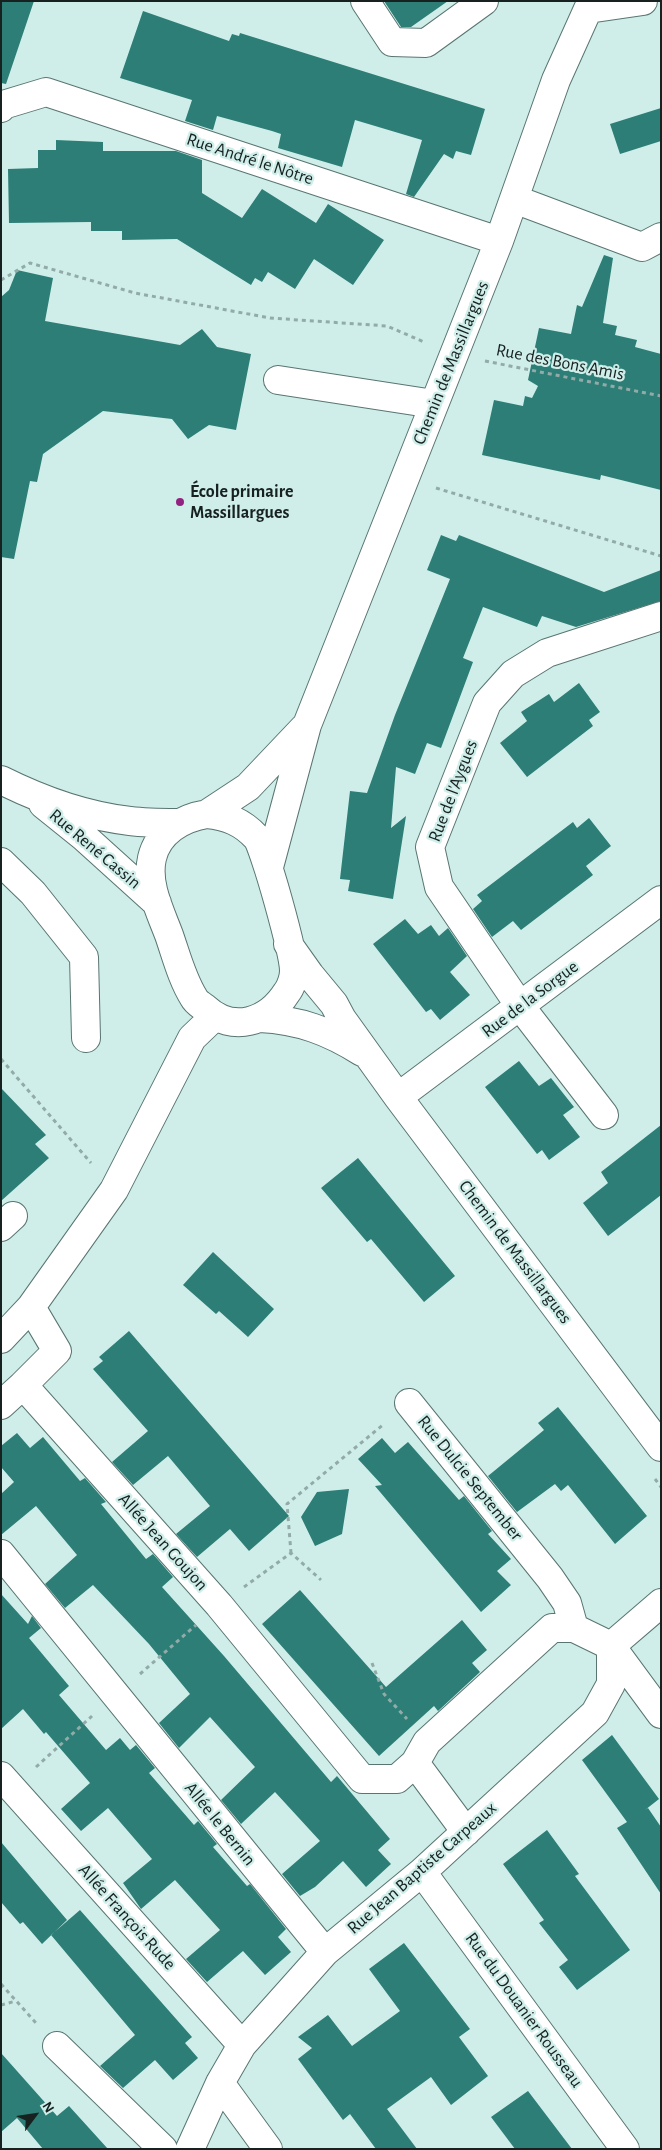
<!DOCTYPE html>
<html>
<head>
<meta charset="utf-8">
<style>
  body { margin:0 }
  #map { position:relative; width:662px; height:2150px; overflow:hidden; background:#cfeee9; font-family:"Alegreya Sans",sans-serif }
  canvas { display:block }
  .frame { position:absolute; inset:0; border:2px solid #162120; pointer-events:none }
  .north { position:absolute; left:10px; top:2090px; width:50px; height:50px; -webkit-text-stroke:4px #cfeee9; paint-order:stroke; rotate:59deg; font-size:14px; font-weight:700; line-height:20px; text-align:center; color:#162120 }
  .north::after { content:''; display:block; margin:auto; width:18px; height:22px; background:#162120; clip-path:polygon(50% 0,100% 100%,50% 72%,0 100%) }
</style>
</head>
<body>
<div id="map">
<canvas width="662" height="2150"></canvas>
<div class="frame"></div>
<div class="north">N</div>
</div>
<script>
const ctx = document.querySelector('canvas').getContext('2d');
ctx.lineJoin = 'round';
function paint(path, color) {
  ctx.fillStyle = color;
  ctx.fill(path, 'evenodd');
}
function stroke(path, color, width, dash) {
  ctx.strokeStyle = color;
  ctx.lineWidth = width;
  ctx.lineCap = dash ? 'butt' : 'round';
  ctx.setLineDash(dash || []);
  ctx.stroke(path);
}
function label(font, color, halo, rows, align = 'center') {
  ctx.font = font + ' "Alegreya Sans",sans-serif';
  ctx.lineWidth = 4.5;
  ctx.setLineDash([]);
  ctx.textBaseline = 'middle';
  ctx.strokeStyle = halo;
  ctx.fillStyle = color;
  for (const [text, x, y, turn = 0] of rows) {
    ctx.save();
    ctx.translate(x, y);
    ctx.rotate((+turn || 0) * Math.PI / 180);
    ctx.textAlign = isNaN(turn) ? turn : align;
    if (halo) ctx.strokeText(text, 0, 0);
    ctx.fillText(text, 0, 0);
    ctx.restore();
  }
}
const building = new Path2D(`
  M 1,1 L 34,1 L 6,84 L 1,83 Z
  M 384,1 L 448,1 L 411,27 L 401,27 Z
  M 143,11 L 229,41 L 232,34 L 239,36 L 240,33 L 485,109 L 471,155 L 456,151 L 453,159 L 444,154 L 414,197 L 406,194 L 422,140 L 355,120 L 342,167 L 278,148 L 281,134 L 272,131 L 217,116 L 213,130 L 185,121 L 192,100 L 120,78 Z
  M 661,108 L 661,141 L 620,154 L 610,124 Z
  M 56,140 L 103,142 L 103,151 L 176,151 L 202,160 L 202,193 L 242,218 L 262,189 L 316,223 L 328,204 L 384,240 L 353,285 L 314,259 L 295,289 L 268,272 L 262,282 L 255,278 L 251,285 L 177,239 L 122,240 L 122,231 L 91,231 L 91,222 L 9,223 L 8,169 L 38,168 L 38,150 L 56,150 Z
  M 604,255 L 613,258 L 603,323 L 617,326 L 615,335 L 637,340 L 635,347 L 661,354 L 661,490 L 601,475 L 600,480 L 482,455 L 494,400 L 523,406 L 525,396 L 532,398 L 538,386 L 528,380 L 539,328 L 571,334 L 577,305 L 582,307 Z
  M 17,270 L 53,278 L 45,321 L 180,345 L 202,329 L 217,347 L 251,354 L 236,430 L 209,425 L 188,439 L 172,419 L 103,411 L 43,454 L 37,482 L 30,481 L 14,559 L 1,557 L 1,297 L 9,290 Z
  M 441,535 L 456,541 L 459,535 L 604,592 L 661,570 L 661,601 L 576,627 L 542,616 L 537,627 L 483,607 L 463,658 L 473,662 L 441,748 L 427,743 L 415,774 L 396,767 L 391,828 L 406,816 L 393,899 L 348,891 L 350,880 L 340,879 L 350,791 L 367,793 L 395,715 L 450,579 L 427,570 Z
  M 579,683 L 600,712 L 589,720 L 593,726 L 527,777 L 500,743 L 527,721 L 521,712 L 549,694 L 554,702 Z
  M 589,818 L 611,846 L 586,866 L 593,875 L 521,930 L 513,921 L 492,937 L 473,909 L 482,901 L 477,895 L 573,822 L 577,828 Z
  M 405,919 L 418,934 L 431,925 L 439,936 L 448,928 L 467,956 L 450,972 L 470,995 L 440,1020 L 431,1009 L 426,1012 L 373,944 Z
  M 519,1061 L 539,1086 L 551,1078 L 574,1107 L 563,1115 L 580,1137 L 549,1160 L 542,1150 L 537,1154 L 485,1087 Z
  M 1,1088 L 46,1135 L 35,1144 L 49,1158 L 1,1201 Z
  M 661,1125 L 661,1195 L 608,1236 L 583,1203 L 608,1183 L 601,1172 Z
  M 358,1158 L 455,1276 L 424,1302 L 371,1239 L 367,1242 L 321,1188 Z
  M 213,1252 L 274,1309 L 248,1337 L 219,1311 L 216,1314 L 183,1285 Z
  M 129,1331 L 289,1516 L 249,1551 L 230,1529 L 197,1557 L 176,1534 L 210,1506 L 168,1456 L 133,1485 L 112,1462 L 148,1431 L 93,1369 L 103,1361 L 99,1357 Z
  M 558,1407 L 647,1516 L 615,1544 L 568,1485 L 561,1491 L 555,1484 L 517,1512 L 488,1476 L 544,1430 L 538,1423 Z
  M 17,1433 L 30,1448 L 43,1437 L 80,1481 L 85,1478 L 106,1502 L 101,1504 L 146,1559 L 153,1554 L 173,1577 L 162,1587 L 224,1656 L 331,1782 L 337,1776 L 390,1839 L 378,1850 L 391,1864 L 366,1887 L 343,1861 L 315,1887 L 300,1896 L 282,1874 L 320,1841 L 275,1792 L 241,1824 L 221,1800 L 255,1767 L 210,1717 L 179,1748 L 159,1723 L 190,1694 L 149,1644 L 93,1585 L 65,1608 L 45,1584 L 77,1555 L 36,1506 L 1,1535 L 1,1494 L 14,1482 L 1,1467 L 1,1446 Z
  M 382,1438 L 395,1453 L 408,1442 L 459,1500 L 464,1496 L 492,1531 L 488,1534 L 511,1559 L 497,1571 L 511,1585 L 481,1612 L 375,1486 L 382,1485 L 358,1459 Z
  M 349,1489 L 342,1534 L 315,1546 L 301,1517 L 317,1492 Z
  M 300,1590 L 386,1687 L 462,1620 L 487,1650 L 472,1663 L 480,1672 L 438,1711 L 434,1706 L 379,1756 L 262,1624 Z
  M 1,1594 L 28,1624 L 32,1616 L 41,1628 L 29,1638 L 69,1686 L 59,1695 L 106,1750 L 120,1738 L 130,1750 L 136,1745 L 155,1768 L 149,1773 L 194,1825 L 198,1821 L 217,1844 L 213,1847 L 247,1886 L 250,1884 L 286,1929 L 278,1937 L 291,1952 L 265,1975 L 243,1951 L 207,1982 L 186,1959 L 220,1930 L 175,1880 L 141,1909 L 123,1883 L 152,1859 L 108,1808 L 81,1831 L 61,1809 L 90,1783 L 46,1732 L 44,1734 L 23,1709 L 1,1729 Z
  M 612,1735 L 659,1799 L 645,1810 L 648,1808 L 661,1827 L 661,1894 L 617,1828 L 627,1822 L 582,1760 Z
  M 547,1830 L 579,1874 L 575,1876 L 630,1950 L 577,1990 L 559,1967 L 568,1960 L 539,1923 L 544,1920 L 503,1864 Z
  M 1,1842 L 67,1920 L 42,1944 L 23,1922 L 20,1924 L 1,1902 Z
  M 80,1910 L 192,2037 L 185,2043 L 198,2058 L 173,2080 L 155,2060 L 123,2088 L 100,2066 L 135,2035 L 51,1935 Z
  M 404,1943 L 470,2029 L 459,2037 L 488,2076 L 451,2105 L 431,2077 L 387,2109 L 417,2149 L 376,2149 L 350,2114 L 343,2120 L 298,2059 L 312,2048 L 298,2037 L 328,2015 L 352,2046 L 400,2011 L 369,1969 Z
  M 1,2053 L 57,2116 L 69,2106 L 108,2149 L 43,2149 L 17,2118 L 1,2132 Z
  M 528,2091 L 572,2149 L 515,2149 L 491,2117 Z`);
const path = new Path2D(`
  M 1,280 L 30,263 L 135,293 L 270,318 L 387,326 L 424,342
  M 485,361 L 661,396
  M 436,488 L 661,556
  M 1,1059 L 91,1163
  M 655,1479 L 661,1487
  M 291,1553 L 287,1504 L 384,1424
  M 244,1587 L 291,1553 L 321,1580
  M 372,1663 L 384,1694 L 407,1719
  M 140,1674 L 196,1625
  M 36,1767 L 92,1716
  M 1,1984 L 36,2023
  M 1,2005 L 16,2001`);
const minor = new Path2D(`
  M 365,1 L 392,42 L 426,43 L 484,1
  M 588,9 L 643,1
  M 1,108 L 3,105 L 46,92 L 499,241
  M 514,199 L 642,247 L 661,237
  M 278,380 L 434,404
  M 1,780 C 41,800 86,816 130,821 C 146,823 162,823 177,823
  M 43,804 L 84,837 L 157,903
  M 207,814 C 227,816 242,822 256,837 C 265,847 294,955 294,971 C 294,977 291,987 287,992 C 268,1022 233,1034 205,1008 C 201,1005 196,1002 194,998 C 182,979 176,955 169,935 C 160,911 146,884 152,858 C 158,832 182,818 207,814 Z
  M 207,814 L 248,787 L 304,728
  M 1,862 L 33,893 L 84,957 L 86,1038
  M 269,867 L 307,725 L 499,241 L 556,80 L 588,9
  M 288,944 L 310,975 L 334,1004 L 342,1019 L 398,1097 L 661,1447
  M 260,1018 C 299,1020 329,1031 362,1052
  M 398,1097 L 661,900
  M 604,1115 L 520,1006 L 439,887 L 430,847 L 487,703 L 513,674 L 547,653 L 661,616
  M 1,1227 L 13,1216
  M 31,1307 L 57,1351 L 23,1385 L 219,1605 L 362,1779 L 397,1779 L 415,1763 L 427,1742 L 552,1628 L 574,1628 L 611,1646 L 661,1714
  M 1,1339 L 31,1307 L 114,1190 L 192,1038 L 214,1017
  M 409,1403 L 550,1578 L 567,1603 L 574,1628
  M 1,1405 L 23,1385
  M 1,1554 L 325,1952
  M 415,1763 L 466,1832
  M 1,1776 L 242,2045
  M 422,1872 L 625,2149
  M 57,2046 L 163,2149
  M 220,2083 L 268,2149
  M 190,2149 L 220,2083 L 242,2045 L 325,1952 L 422,1872 L 595,1713 L 611,1684 L 611,1646 L 661,1603`);
const markers = [
  [180,502,5,"#932181"]
];
const streetNames = [
  ["Rue André le Nôtre",250,159,18],
  ["Rue des Bons Amis",560,362,11],
  ["Chemin de Massillargues",451,363,-68],
  ["Rue de l'Aygues",453,791,-69],
  ["Rue René Cassin",95,849,40],
  ["Rue de la Sorgue",530,999,-37],
  ["Chemin de Massillargues",515,1252,53],
  ["Rue Dulcie September",470,1478,51],
  ["Allée Jean Goujon",163,1542,48],
  ["Allée le Bernin",220,1824,51],
  ["Rue Jean Baptiste Carpeaux",422,1868,-41],
  ["Allée François Rude",127,1917,48],
  ["Rue du Douanier Rousseau",524,2010,54]
];
const poiNames = [
  ["École primaire",190,492],
  ["Massillargues",190,513]
];
paint(building, '#2c7e76');
stroke(minor, '#597571', 30);
stroke(path, '#93aba8', 3, [4, 4]);
stroke(minor, '#fff', 28);
for (const [x, y, r, color] of markers) {
  const dot = new Path2D();
  dot.arc(x, y, r, 0, 2 * Math.PI);
  ctx.fillStyle = color;
  ctx.fill(dot);
  stroke(dot, '#cfeee9', 2);
}
label('18px', '#162120', '#cfeee9', streetNames);
label('bold 18px', '#162120', '#cfeee9', poiNames, 'left');
</script>
</body>
</html>
